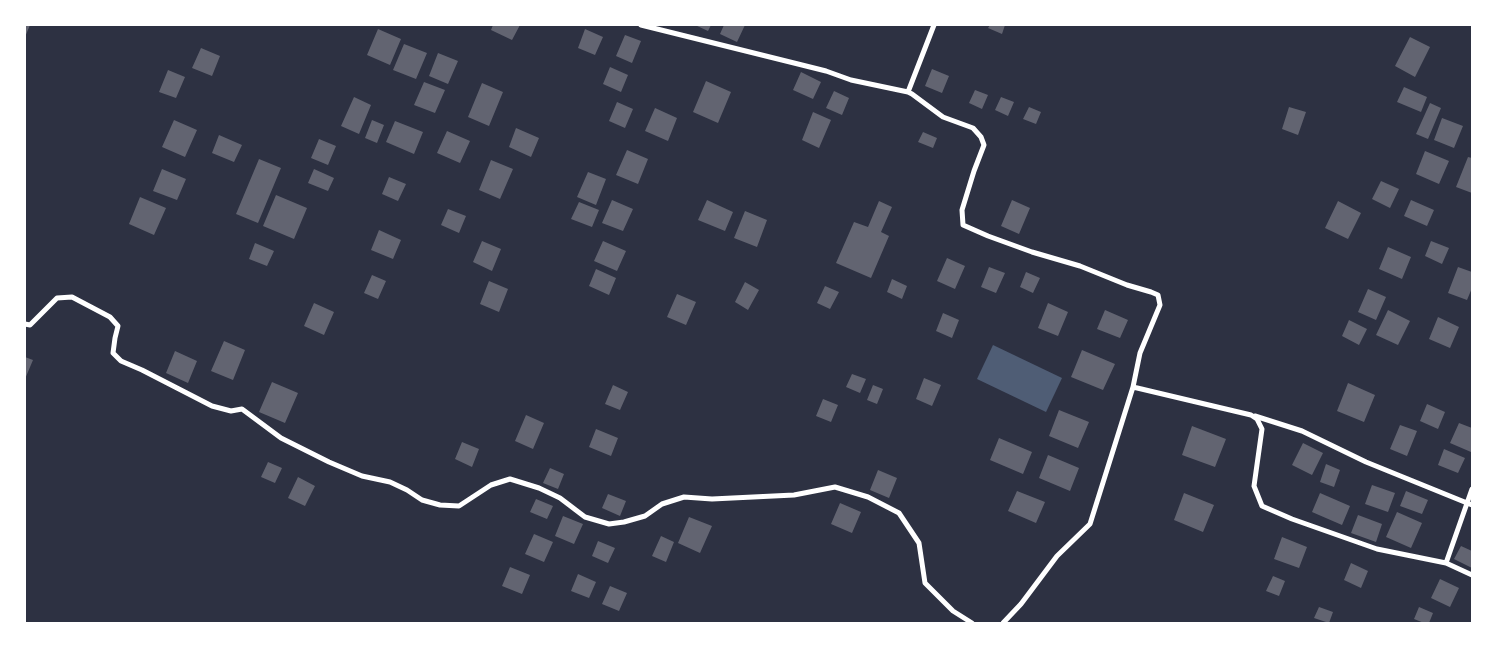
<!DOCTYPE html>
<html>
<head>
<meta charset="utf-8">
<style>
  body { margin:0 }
  #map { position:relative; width:1497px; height:648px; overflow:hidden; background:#2d3142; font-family:Barlow,sans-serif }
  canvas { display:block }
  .frame { position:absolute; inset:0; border:26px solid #fff; pointer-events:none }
</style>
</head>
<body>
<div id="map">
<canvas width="1497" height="648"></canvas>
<div class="frame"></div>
</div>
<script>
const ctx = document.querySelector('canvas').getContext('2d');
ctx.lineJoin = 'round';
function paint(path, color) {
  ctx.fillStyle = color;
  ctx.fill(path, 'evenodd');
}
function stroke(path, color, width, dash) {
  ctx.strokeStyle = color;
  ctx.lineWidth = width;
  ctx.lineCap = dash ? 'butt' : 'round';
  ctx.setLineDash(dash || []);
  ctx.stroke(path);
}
const water = new Path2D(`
  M 993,345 L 1062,378 L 1046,412 L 977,379 Z`);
const building = new Path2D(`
  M 25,25 L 30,25 L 25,37 Z
  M 493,25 L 520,25 L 512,40 L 491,30 Z
  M 695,25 L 711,25 L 708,31 Z
  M 724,25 L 745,25 L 737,42 L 720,34 Z
  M 990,25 L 1005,25 L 1002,34 L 988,28 Z
  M 378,29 L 401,39 L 390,65 L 367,55 Z
  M 585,29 L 603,37 L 595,55 L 578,48 Z
  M 625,35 L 641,41 L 632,63 L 616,56 Z
  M 1410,37 L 1430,47 L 1415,77 L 1395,66 Z
  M 404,44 L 427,53 L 416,79 L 393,70 Z
  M 201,48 L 220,56 L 212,76 L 192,68 Z
  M 438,53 L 458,61 L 448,84 L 429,76 Z
  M 610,67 L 628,75 L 621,92 L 603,84 Z
  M 932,69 L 949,76 L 942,93 L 925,86 Z
  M 168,70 L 185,77 L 176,98 L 159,92 Z
  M 801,72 L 821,82 L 813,99 L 793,90 Z
  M 706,81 L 731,92 L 718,123 L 693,112 Z
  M 424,82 L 445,90 L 435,113 L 414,105 Z
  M 482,83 L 503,92 L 489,126 L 468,117 Z
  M 1404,87 L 1427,97 L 1421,112 L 1397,102 Z
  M 975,90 L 988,95 L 982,109 L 969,103 Z
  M 834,91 L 849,98 L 842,115 L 826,108 Z
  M 354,97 L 371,105 L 359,134 L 341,126 Z
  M 1001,97 L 1014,102 L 1008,116 L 995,110 Z
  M 617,102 L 633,109 L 625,128 L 609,121 Z
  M 1430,103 L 1441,108 L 1428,139 L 1416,134 Z
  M 1029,107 L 1041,112 L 1036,124 L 1023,119 Z
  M 1289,107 L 1306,112 L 1298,135 L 1282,129 Z
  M 655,108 L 677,118 L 668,141 L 645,131 Z
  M 813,112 L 831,120 L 819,148 L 802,140 Z
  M 1442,118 L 1463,126 L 1454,148 L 1434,140 Z
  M 174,120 L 197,130 L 185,157 L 162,147 Z
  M 372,120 L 384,125 L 377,143 L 365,138 Z
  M 395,121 L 423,132 L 414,154 L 386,142 Z
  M 516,128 L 539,138 L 531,157 L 509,147 Z
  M 447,131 L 470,141 L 460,163 L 437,153 Z
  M 923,132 L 937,138 L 933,148 L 918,142 Z
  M 219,135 L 242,145 L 234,162 L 212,153 Z
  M 319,139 L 336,146 L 328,165 L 311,158 Z
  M 627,150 L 648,159 L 638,184 L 616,175 Z
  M 1425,151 L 1449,161 L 1439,184 L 1416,174 Z
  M 1468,157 L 1472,158 L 1472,193 L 1456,187 Z
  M 259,159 L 281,168 L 258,223 L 236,214 Z
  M 491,160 L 513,169 L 500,199 L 479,190 Z
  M 162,169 L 186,179 L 177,200 L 153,191 Z
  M 314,169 L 334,178 L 328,191 L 308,183 Z
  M 588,172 L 606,179 L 596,205 L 577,197 Z
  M 389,177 L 406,184 L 398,201 L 382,194 Z
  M 1381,181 L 1399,189 L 1390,208 L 1372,199 Z
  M 276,195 L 307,208 L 294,239 L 263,226 Z
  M 140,197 L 166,208 L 154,235 L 129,224 Z
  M 612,200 L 633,209 L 623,231 L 602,223 Z
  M 707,200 L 733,212 L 725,231 L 698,220 Z
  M 1012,200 L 1030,208 L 1019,234 L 1001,226 Z
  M 1411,200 L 1434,210 L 1427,226 L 1404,216 Z
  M 879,201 L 892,207 L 881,232 L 889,236 L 871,278 L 836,263 L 854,222 L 868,227 Z
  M 1338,201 L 1361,213 L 1348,239 L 1325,228 Z
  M 579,202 L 599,210 L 592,227 L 571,219 Z
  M 448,209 L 466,216 L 459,233 L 441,225 Z
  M 745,211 L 767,220 L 757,247 L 734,238 Z
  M 379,230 L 401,240 L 393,259 L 371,250 Z
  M 482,241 L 501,249 L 492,271 L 473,262 Z
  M 603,241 L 626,251 L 617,271 L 594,261 Z
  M 1431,241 L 1449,248 L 1442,264 L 1425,256 Z
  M 255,243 L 274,251 L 267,266 L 249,259 Z
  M 1388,247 L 1411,257 L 1402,279 L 1379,269 Z
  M 947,258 L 965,266 L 955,289 L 937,281 Z
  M 989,267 L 1005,273 L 996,293 L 981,287 Z
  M 1458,267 L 1472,272 L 1472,288 L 1467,300 L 1448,293 Z
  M 596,269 L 616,278 L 609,295 L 589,286 Z
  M 1026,272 L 1040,278 L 1033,293 L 1020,287 Z
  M 372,275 L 386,281 L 378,299 L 364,293 Z
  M 892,279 L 907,286 L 902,299 L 887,292 Z
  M 489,281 L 508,289 L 499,312 L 480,304 Z
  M 745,282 L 759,290 L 748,310 L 735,302 Z
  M 825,286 L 839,292 L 830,309 L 817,303 Z
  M 1368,289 L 1386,297 L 1376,320 L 1358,312 Z
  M 677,294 L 696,302 L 686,325 L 667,317 Z
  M 314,303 L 334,312 L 324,335 L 304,326 Z
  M 1048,303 L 1068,312 L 1058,336 L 1038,328 Z
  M 1105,310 L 1128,320 L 1120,338 L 1097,329 Z
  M 1388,310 L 1410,321 L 1398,345 L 1376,335 Z
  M 943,313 L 959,320 L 952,338 L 936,331 Z
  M 1438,317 L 1459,327 L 1450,348 L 1429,339 Z
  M 1349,320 L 1367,329 L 1359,345 L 1342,336 Z
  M 224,341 L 245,350 L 233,380 L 211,371 Z
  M 1082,350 L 1115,364 L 1103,390 L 1071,377 Z
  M 175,351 L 197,361 L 188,383 L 166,373 Z
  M 25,357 L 33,360 L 25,379 Z
  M 852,374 L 866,379 L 860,393 L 846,387 Z
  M 924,378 L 941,385 L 932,406 L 916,399 Z
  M 272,382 L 298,393 L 285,423 L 259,412 Z
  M 1348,383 L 1375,395 L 1364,422 L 1337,411 Z
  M 613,385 L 628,392 L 620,410 L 605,404 Z
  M 873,385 L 883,389 L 877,404 L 867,400 Z
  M 823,399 L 838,405 L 831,422 L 816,416 Z
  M 1427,404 L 1445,412 L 1438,429 L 1420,421 Z
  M 1059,410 L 1089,422 L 1078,448 L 1049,436 Z
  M 526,415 L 544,423 L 533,449 L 515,441 Z
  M 1459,423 L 1472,428 L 1471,452 L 1450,443 Z
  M 1400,425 L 1417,431 L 1407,456 L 1390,449 Z
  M 1192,426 L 1226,439 L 1215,467 L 1182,455 Z
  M 596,429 L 618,438 L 611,456 L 589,447 Z
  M 999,438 L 1032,452 L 1023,474 L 990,460 Z
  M 462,442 L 479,449 L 472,467 L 455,459 Z
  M 1303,443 L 1323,453 L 1312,475 L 1292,465 Z
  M 1444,449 L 1465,458 L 1458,473 L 1438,465 Z
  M 1048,455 L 1079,468 L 1070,491 L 1039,478 Z
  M 268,462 L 282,468 L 275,483 L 261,477 Z
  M 1326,464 L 1340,470 L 1334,487 L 1320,482 Z
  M 550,468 L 564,474 L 558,489 L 543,483 Z
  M 878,470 L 897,478 L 889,498 L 870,490 Z
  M 298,477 L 315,486 L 305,506 L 288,498 Z
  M 1372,485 L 1395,493 L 1388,512 L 1365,504 Z
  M 1017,491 L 1045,502 L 1036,523 L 1008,511 Z
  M 1406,491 L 1428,500 L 1422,514 L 1400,506 Z
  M 1184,493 L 1214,505 L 1203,532 L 1174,520 Z
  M 1320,493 L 1350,506 L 1342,525 L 1312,512 Z
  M 608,494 L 626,501 L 620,516 L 602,508 Z
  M 536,499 L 553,506 L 547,519 L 530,512 Z
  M 840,503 L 861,512 L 852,533 L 831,524 Z
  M 1397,512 L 1422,523 L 1411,548 L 1386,537 Z
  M 1358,515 L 1382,524 L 1376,542 L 1351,533 Z
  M 563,516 L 583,524 L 574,544 L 555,536 Z
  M 689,517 L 712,526 L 700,553 L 678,543 Z
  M 534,534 L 553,542 L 544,562 L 525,554 Z
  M 661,536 L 674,542 L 666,562 L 652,556 Z
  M 1282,537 L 1307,547 L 1299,568 L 1274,559 Z
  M 598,541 L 615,548 L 608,563 L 592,556 Z
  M 1461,546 L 1472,551 L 1472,568 L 1454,559 Z
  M 1351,563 L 1368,571 L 1361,588 L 1344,580 Z
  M 510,567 L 530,575 L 522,594 L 502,586 Z
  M 578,574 L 596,582 L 589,598 L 571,591 Z
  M 1273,576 L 1285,581 L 1279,596 L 1266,591 Z
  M 1440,579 L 1459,588 L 1450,607 L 1431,598 Z
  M 610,586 L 627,593 L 619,611 L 602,604 Z
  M 1319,607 L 1333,612 L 1329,623 L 1314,618 Z
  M 1419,607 L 1433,613 L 1429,623 L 1424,623 L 1414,619 Z`);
const minor = new Path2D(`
  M 641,25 L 802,65 L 826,71 L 851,80 L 908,92 L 912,94 L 943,117 L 973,128 L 981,137 L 984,145 L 974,171 L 962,210 L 963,225 L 988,236 L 1032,252 L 1080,266 L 1127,285 L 1151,292 L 1158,295 L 1160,305 L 1140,353 L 1133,387 L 1090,524 L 1057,556 L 1021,604 L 1003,623
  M 908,92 L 934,25
  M 25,324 L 30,325 L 57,298 L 72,297 L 110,317 L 118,326 L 115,338 L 113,353 L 121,361 L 142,370 L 212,406 L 231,411 L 242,409 L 281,438 L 329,462 L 362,476 L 390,482 L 407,490 L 422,500 L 440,505 L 459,506 L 491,485 L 510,479 L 539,488 L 560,498 L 585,517 L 609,524 L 624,522 L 645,516 L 662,504 L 684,497 L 712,499 L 794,495 L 835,487 L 868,497 L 899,513 L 919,543 L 925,583 L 953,611 L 972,623
  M 1133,387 L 1251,415 L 1257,419 L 1262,429 L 1254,486 L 1262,506 L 1292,519 L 1377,549 L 1446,563 L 1472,575
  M 1255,416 L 1302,431 L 1366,462 L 1472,505
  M 1446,563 L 1472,489`);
paint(water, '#4f5d75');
paint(building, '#626471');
stroke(minor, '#fff', 5);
</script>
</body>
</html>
